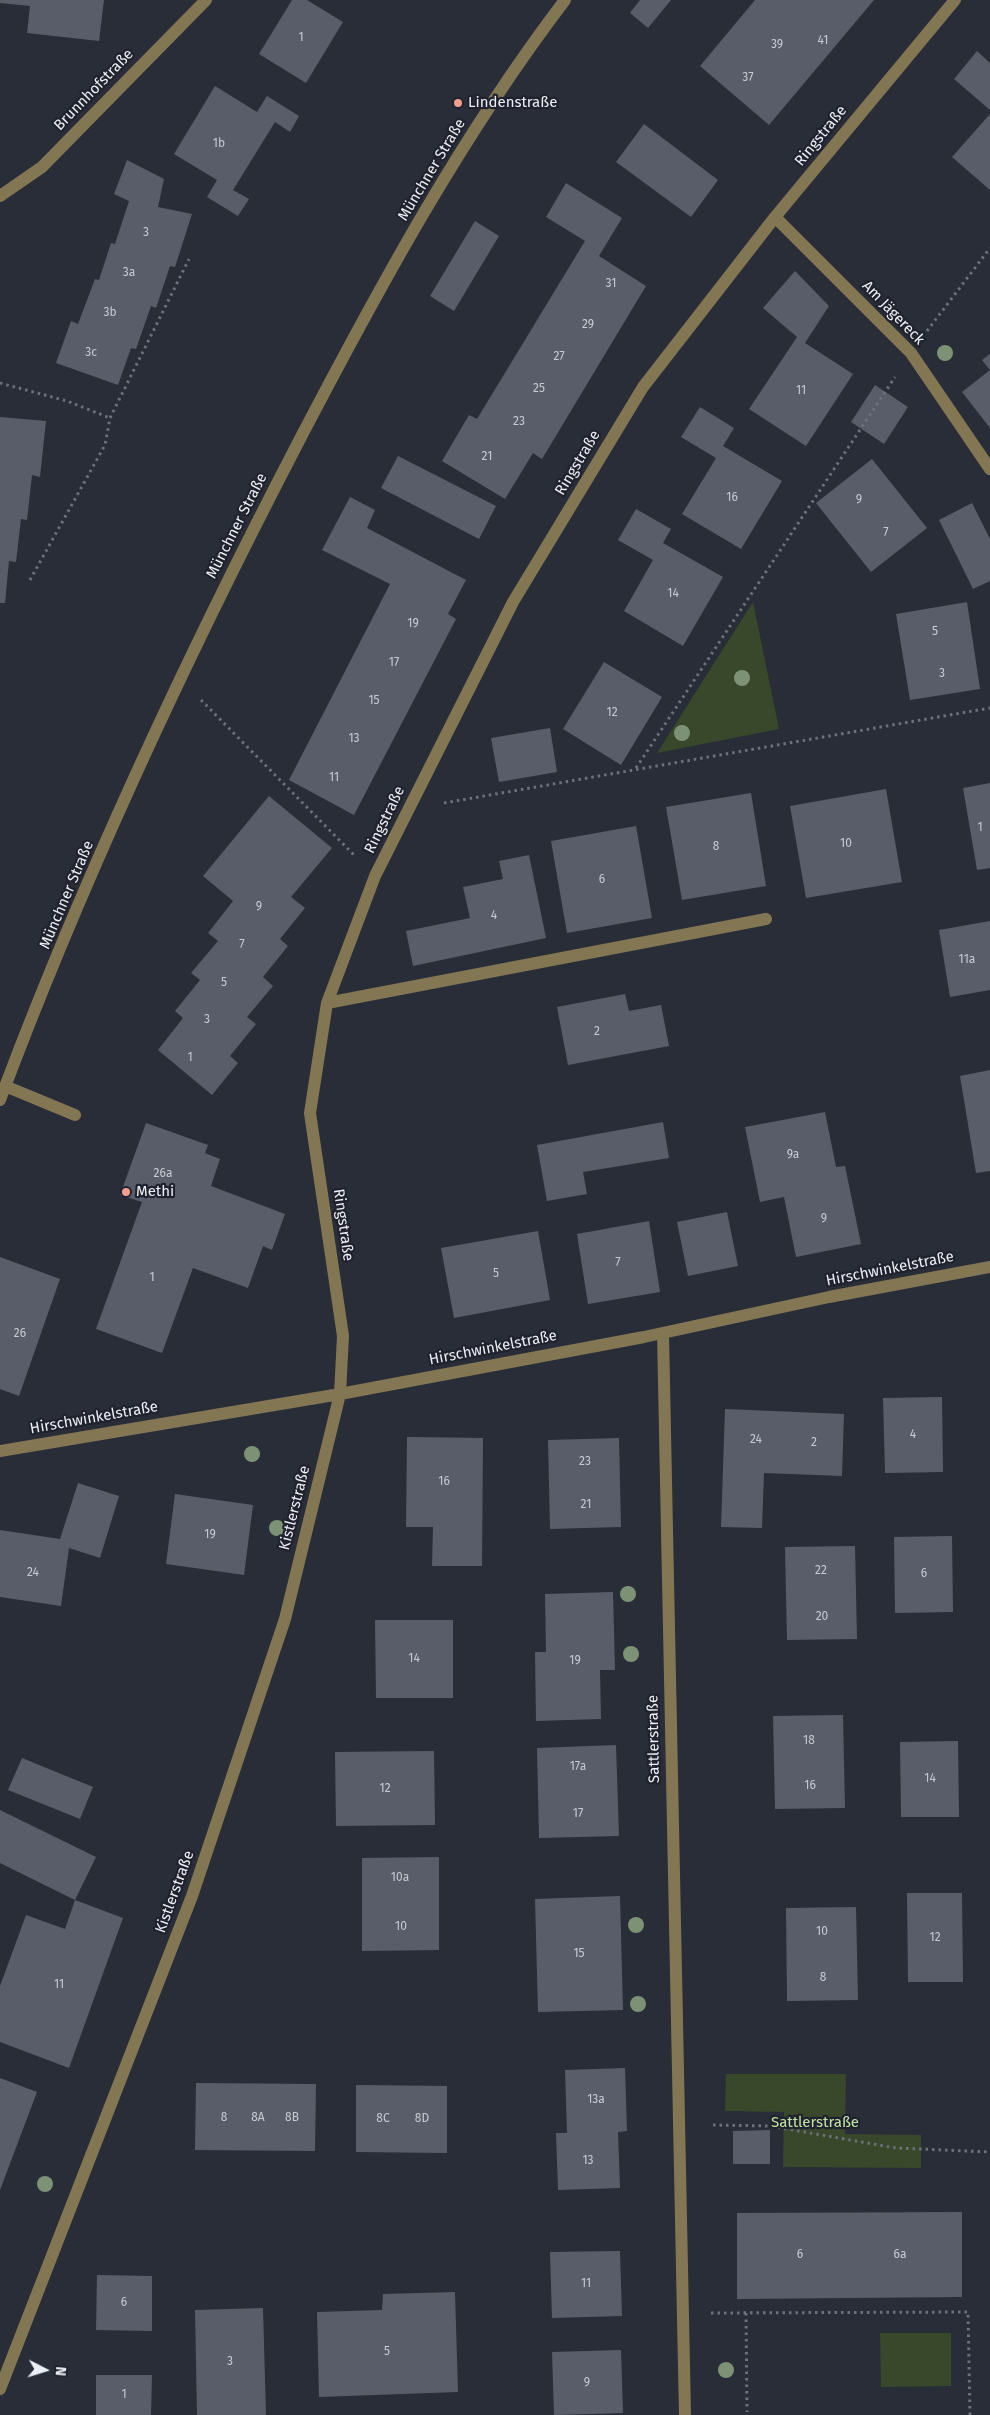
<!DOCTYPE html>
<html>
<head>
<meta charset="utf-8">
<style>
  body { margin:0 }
  #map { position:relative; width:990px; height:2415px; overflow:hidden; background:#292d38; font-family:"Fira Sans",sans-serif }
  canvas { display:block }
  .north { position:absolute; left:20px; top:2345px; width:50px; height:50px; -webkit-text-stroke:4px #20232e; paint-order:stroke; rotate:95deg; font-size:14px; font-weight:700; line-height:20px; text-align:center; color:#eceff6 }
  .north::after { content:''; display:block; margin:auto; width:18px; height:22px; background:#eceff6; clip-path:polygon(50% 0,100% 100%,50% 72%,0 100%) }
</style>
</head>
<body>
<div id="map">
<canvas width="990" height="2415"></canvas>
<div class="north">N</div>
</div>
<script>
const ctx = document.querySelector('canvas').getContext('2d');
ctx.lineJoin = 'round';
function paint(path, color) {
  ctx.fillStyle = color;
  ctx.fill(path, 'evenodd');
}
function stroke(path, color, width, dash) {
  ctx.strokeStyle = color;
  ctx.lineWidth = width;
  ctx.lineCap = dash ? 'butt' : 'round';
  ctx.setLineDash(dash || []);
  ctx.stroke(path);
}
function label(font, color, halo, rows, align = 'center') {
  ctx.font = font + ' "Fira Sans",sans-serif';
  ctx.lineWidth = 4.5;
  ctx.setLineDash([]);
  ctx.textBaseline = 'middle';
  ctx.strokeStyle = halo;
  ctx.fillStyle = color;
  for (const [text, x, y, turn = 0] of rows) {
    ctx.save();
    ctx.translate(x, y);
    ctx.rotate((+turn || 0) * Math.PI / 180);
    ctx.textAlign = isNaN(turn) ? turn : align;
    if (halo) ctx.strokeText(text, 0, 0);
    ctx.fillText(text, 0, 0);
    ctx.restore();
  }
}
const green = new Path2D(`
  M 753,602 L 779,729 L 657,753 Z
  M 726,2074 L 846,2074 L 845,2134 L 921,2135 L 921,2168 L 783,2167 L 784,2112 L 725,2111 Z
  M 880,2333 L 951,2333 L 951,2386 L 881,2387 Z`);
const building = new Path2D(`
  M 0,0 L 104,0 L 99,41 L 27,33 L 30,6 L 0,3 Z
  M 292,0 L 307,0 L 343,22 L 306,83 L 259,54 Z
  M 640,0 L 671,0 L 648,28 L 630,13 Z
  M 755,0 L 874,0 L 769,125 L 700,66 Z
  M 977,51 L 990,63 L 990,110 L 954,79 Z
  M 215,86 L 257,112 L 267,96 L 299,116 L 290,132 L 275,122 L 233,190 L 249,199 L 238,216 L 207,197 L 217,180 L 174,154 Z
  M 990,114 L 990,190 L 952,157 Z
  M 644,124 L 718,180 L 691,217 L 616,162 Z
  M 127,160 L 164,179 L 158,207 L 192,214 L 175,267 L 170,266 L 156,308 L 151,306 L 136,349 L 131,348 L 118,385 L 56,363 L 71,321 L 78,324 L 95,279 L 99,280 L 111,243 L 115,244 L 129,201 L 114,194 Z
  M 566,183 L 622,218 L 599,256 L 646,286 L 542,459 L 533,453 L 505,499 L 442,461 L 469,415 L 477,419 L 585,241 L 546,217 Z
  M 475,221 L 499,236 L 454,311 L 430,296 Z
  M 795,271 L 829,306 L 805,343 L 853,374 L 806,446 L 749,409 L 797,337 L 763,308 Z
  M 990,354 L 990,428 L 962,392 L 990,370 L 982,360 Z
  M 875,385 L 908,407 L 884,444 L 851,422 Z
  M 700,407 L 734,428 L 723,446 L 782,481 L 741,549 L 682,514 L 716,458 L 681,437 Z
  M 0,417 L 46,421 L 40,477 L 32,475 L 27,520 L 21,519 L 16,562 L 9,561 L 5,603 L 0,603 Z
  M 398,456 L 496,506 L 479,539 L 381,488 Z
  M 872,459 L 927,528 L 871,572 L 816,503 Z
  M 350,497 L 375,510 L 367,528 L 466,580 L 448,614 L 456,619 L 354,815 L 289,780 L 390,584 L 322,550 Z
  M 972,503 L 990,539 L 990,581 L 973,589 L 939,520 Z
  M 636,509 L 671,529 L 663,543 L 723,577 L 683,646 L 624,611 L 653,560 L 618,540 Z
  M 967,602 L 980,689 L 910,700 L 896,614 Z
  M 604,662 L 662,697 L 621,765 L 563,729 Z
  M 550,728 L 557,772 L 499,782 L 491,738 Z
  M 990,783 L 990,868 L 977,870 L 963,788 Z
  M 886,789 L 902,882 L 806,898 L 790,806 Z
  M 751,793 L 766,886 L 682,900 L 666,807 Z
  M 269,796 L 332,848 L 291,897 L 305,908 L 280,939 L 288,946 L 263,977 L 273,986 L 247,1017 L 256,1024 L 230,1056 L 238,1063 L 212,1095 L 158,1050 L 183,1018 L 175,1011 L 200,980 L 191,973 L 218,941 L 208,933 L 233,901 L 203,876 Z
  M 636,826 L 652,918 L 567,933 L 551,841 Z
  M 529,855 L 546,938 L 413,966 L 406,931 L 470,918 L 463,887 L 503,879 L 499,861 Z
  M 990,921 L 990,990 L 950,997 L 939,930 Z
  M 625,994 L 629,1011 L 661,1005 L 669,1046 L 568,1065 L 557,1007 Z
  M 990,1070 L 990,1171 L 976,1173 L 960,1076 Z
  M 825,1112 L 836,1167 L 845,1166 L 861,1244 L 796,1257 L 784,1197 L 760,1202 L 745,1127 Z
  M 663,1122 L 669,1158 L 583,1172 L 587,1194 L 547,1201 L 537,1145 Z
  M 146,1123 L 208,1145 L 205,1153 L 220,1159 L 211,1186 L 285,1214 L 272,1250 L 263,1246 L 248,1288 L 193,1268 L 162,1353 L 96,1329 L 142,1202 L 120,1195 Z
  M 727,1212 L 738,1266 L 688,1276 L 677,1222 Z
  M 649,1221 L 660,1292 L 588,1304 L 577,1234 Z
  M 538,1231 L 550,1300 L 454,1318 L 441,1248 Z
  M 0,1257 L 60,1279 L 19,1396 L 0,1389 Z
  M 942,1397 L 943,1472 L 885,1473 L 883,1398 Z
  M 725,1409 L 844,1414 L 842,1476 L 764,1473 L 762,1528 L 721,1527 Z
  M 407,1437 L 483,1438 L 482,1566 L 432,1566 L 433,1527 L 406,1527 Z
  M 619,1438 L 621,1527 L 550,1529 L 548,1440 Z
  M 78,1483 L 119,1496 L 100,1558 L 69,1548 L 61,1606 L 0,1597 L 0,1530 L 60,1539 Z
  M 175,1494 L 253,1505 L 244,1575 L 166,1564 Z
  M 952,1536 L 953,1612 L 895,1613 L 894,1537 Z
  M 855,1546 L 857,1639 L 787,1640 L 785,1547 Z
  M 613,1592 L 615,1670 L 600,1670 L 601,1719 L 536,1721 L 535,1652 L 546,1652 L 545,1594 Z
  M 375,1620 L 453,1620 L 453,1698 L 376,1698 Z
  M 843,1715 L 845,1808 L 775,1809 L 773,1716 Z
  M 958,1741 L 959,1817 L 901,1817 L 900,1742 Z
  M 616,1745 L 619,1836 L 539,1838 L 537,1748 Z
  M 434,1751 L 435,1825 L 336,1826 L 335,1752 Z
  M 22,1758 L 93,1787 L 80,1819 L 8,1790 Z
  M 0,1810 L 96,1857 L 75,1900 L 123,1918 L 69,2068 L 0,2042 L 0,1986 L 26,1915 L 65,1929 L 75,1900 L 0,1863 Z
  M 439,1857 L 439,1950 L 362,1951 L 362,1858 Z
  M 907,1893 L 962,1893 L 963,1982 L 908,1982 Z
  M 620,1896 L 623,2010 L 538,2012 L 535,1899 Z
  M 856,1907 L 858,2000 L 787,2001 L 786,1908 Z
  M 625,2068 L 627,2131 L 618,2132 L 620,2188 L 558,2190 L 556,2133 L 567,2133 L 565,2070 Z
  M 0,2078 L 37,2092 L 0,2190 Z
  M 196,2083 L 316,2084 L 315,2151 L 195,2150 Z
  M 356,2085 L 447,2086 L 447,2153 L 356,2152 Z
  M 770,2130 L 770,2164 L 733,2164 L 733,2131 Z
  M 962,2212 L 962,2297 L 737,2299 L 737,2213 Z
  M 620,2251 L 622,2316 L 552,2318 L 550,2252 Z
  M 97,2275 L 152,2276 L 152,2331 L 96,2330 Z
  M 455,2292 L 458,2392 L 319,2397 L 317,2312 L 382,2310 L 383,2294 Z
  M 263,2308 L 266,2415 L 197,2415 L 195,2310 Z
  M 621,2350 L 623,2413 L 554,2415 L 552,2352 Z
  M 96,2375 L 152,2375 L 151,2415 L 96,2415 Z`);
const path = new Path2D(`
  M 927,331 L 990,248
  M 0,383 L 67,401 L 110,418
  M 30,580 L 105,445 L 110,418 L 189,259
  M 201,700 L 355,856
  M 636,768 L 895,377
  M 444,803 L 990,708
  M 713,2125 L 770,2126 L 896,2148 L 990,2152
  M 711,2313 L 968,2312 L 970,2415
  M 746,2313 L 747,2412`);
const minor = new Path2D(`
  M 0,196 L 42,167 L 206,0
  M 775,217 L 911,353 L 990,469
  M 327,1003 L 766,919
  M 5,1086 L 75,1115
  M 0,1100 C 85,873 189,652 301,437 C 380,286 462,135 565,0
  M 663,1333 L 685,2415
  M 0,1451 L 340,1394 L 644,1337 L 829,1297 L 990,1267
  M 0,2389 L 192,1896 L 285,1619 L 340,1394 L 343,1336 L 310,1113 L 327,1003 L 375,876 L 513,602 L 643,387 L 775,217 L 955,0`);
const trees = [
  [945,353],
  [742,678],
  [682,733],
  [252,1454],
  [277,1528],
  [628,1594],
  [631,1654],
  [636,1925],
  [638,2004],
  [45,2184],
  [726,2370]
];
const markers = [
  [458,103,5,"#f59d8e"],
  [126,1192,5,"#f59d8e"]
];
const numberNames = [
  ["1",301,38],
  ["41",823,41],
  ["39",777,45],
  ["37",748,78],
  ["1b",219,144],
  ["3",146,233],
  ["3a",129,273],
  ["31",611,284],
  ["3b",110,313],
  ["29",588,325],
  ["3c",91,353],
  ["27",559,357],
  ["25",539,389],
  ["11",801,391],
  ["23",519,422],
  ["21",487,457],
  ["16",732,498],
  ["9",859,500],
  ["7",886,533],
  ["14",673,594],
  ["19",413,624],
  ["5",935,632],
  ["17",394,663],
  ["3",942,674],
  ["15",374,701],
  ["12",612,713],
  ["13",354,739],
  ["11",334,778],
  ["1",980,828],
  ["10",846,844],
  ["8",716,847],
  ["6",602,880],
  ["9",259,907],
  ["4",494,916],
  ["7",242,945],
  ["11a",967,960],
  ["5",224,983],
  ["3",207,1020],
  ["2",597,1032],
  ["1",190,1058],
  ["9a",793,1155],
  ["26a",163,1174],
  ["9",824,1219],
  ["7",618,1263],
  ["5",496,1274],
  ["1",152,1278],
  ["26",20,1334],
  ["4",913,1435],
  ["24",756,1440],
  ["2",814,1443],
  ["23",585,1462],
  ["16",444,1482],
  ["21",586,1505],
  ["19",210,1535],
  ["22",821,1571],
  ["24",33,1573],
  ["6",924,1574],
  ["20",822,1617],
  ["14",414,1659],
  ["19",575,1661],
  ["18",809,1741],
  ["17a",578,1767],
  ["14",930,1779],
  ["16",810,1786],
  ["12",385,1789],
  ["17",578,1814],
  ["10a",400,1878],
  ["10",401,1927],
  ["10",822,1932],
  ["12",935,1938],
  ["15",579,1954],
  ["8",823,1978],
  ["11",59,1985],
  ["13a",596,2100],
  ["8",224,2118],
  ["8A",258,2118],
  ["8B",292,2118],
  ["8C",383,2119],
  ["8D",422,2119],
  ["13",588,2161],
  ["6",800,2255],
  ["6a",900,2255],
  ["11",586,2284],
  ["6",124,2303],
  ["5",387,2352],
  ["3",230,2362],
  ["9",587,2383],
  ["1",124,2395]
];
const streetNames = [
  ["Brunnhofstraße",94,90,-46],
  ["Ringstraße",821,136,-51],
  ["Münchner Straße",432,170,-59],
  ["Am Jägereck",893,313,46],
  ["Ringstraße",578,463,-59],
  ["Münchner Straße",237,526,-63],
  ["Ringstraße",385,820,-64],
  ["Münchner Straße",67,895,-67],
  ["Ringstraße",343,1225,82],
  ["Hirschwinkelstraße",890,1269,-11],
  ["Hirschwinkelstraße",493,1348,-11],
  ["Hirschwinkelstraße",94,1418,-10],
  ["Kistlerstraße",295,1508,-76],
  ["Sattlerstraße",654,1739,-91],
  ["Kistlerstraße",175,1892,-70]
];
const poiNames = [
  ["Lindenstraße",468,103],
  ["Methi",136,1192]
];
const parkNames = [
  ["Sattlerstraße",815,2123]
];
paint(green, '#39472b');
paint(building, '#595d6a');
stroke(path, '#6d717a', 3, [2.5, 4]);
stroke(minor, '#837753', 12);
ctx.fillStyle = '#7d9174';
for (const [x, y] of trees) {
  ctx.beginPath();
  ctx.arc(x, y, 8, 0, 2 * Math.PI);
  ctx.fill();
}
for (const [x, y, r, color] of markers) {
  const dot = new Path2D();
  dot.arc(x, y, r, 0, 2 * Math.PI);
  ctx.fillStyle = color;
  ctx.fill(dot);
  stroke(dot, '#20232e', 2);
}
label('12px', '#c7cad3', null, numberNames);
label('15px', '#eceff6', '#20232e', streetNames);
label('15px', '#eceff6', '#20232e', poiNames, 'left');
label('15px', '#c2e3a5', '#20232e', parkNames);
</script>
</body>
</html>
